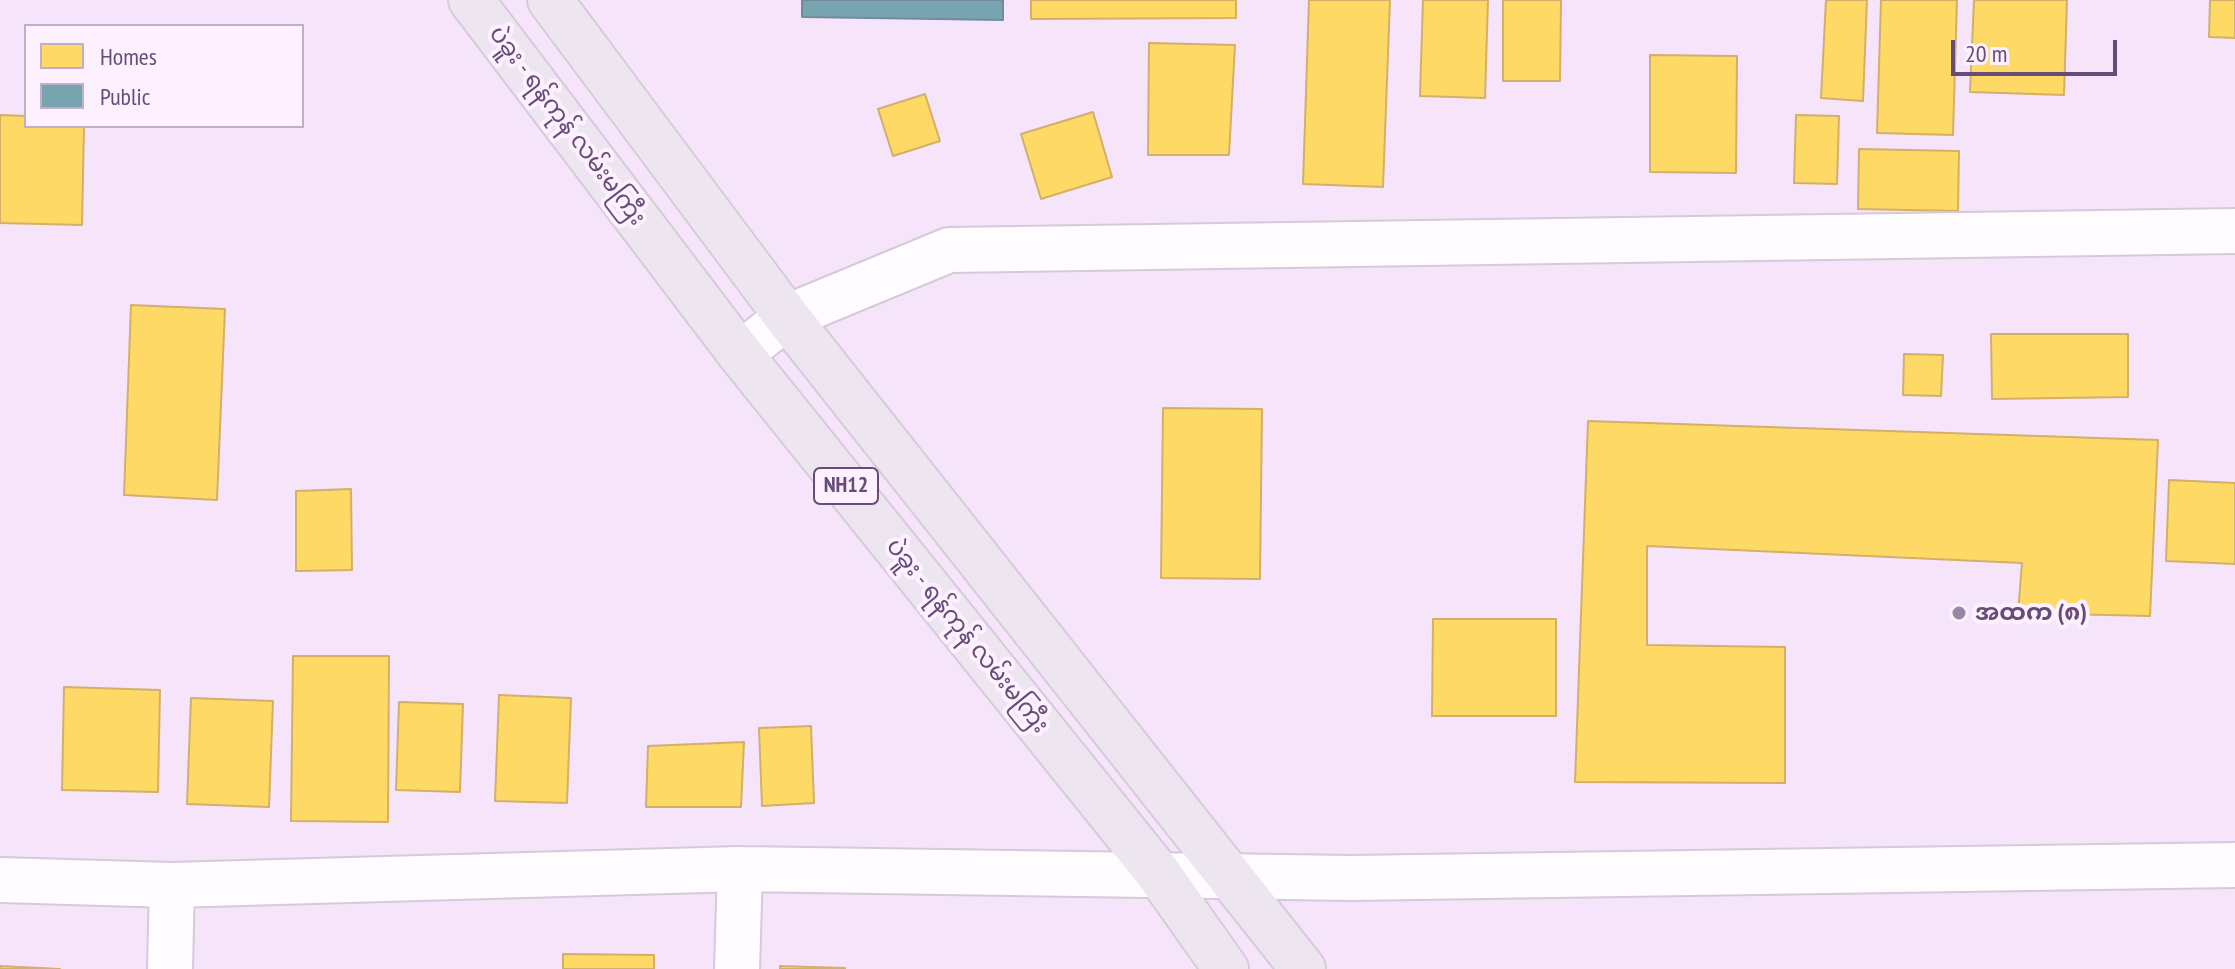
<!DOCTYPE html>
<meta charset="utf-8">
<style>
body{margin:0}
#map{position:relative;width:2235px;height:969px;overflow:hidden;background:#f8eef9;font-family:"PT Sans Narrow",sans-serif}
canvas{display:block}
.legend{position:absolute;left:24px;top:24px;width:280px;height:104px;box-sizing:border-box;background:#fdf0ff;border:2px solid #c1aec9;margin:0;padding:10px 14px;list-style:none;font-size:24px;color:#684c78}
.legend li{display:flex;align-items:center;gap:16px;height:40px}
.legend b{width:40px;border:2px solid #c1aec9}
.scale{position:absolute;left:1951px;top:40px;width:166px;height:36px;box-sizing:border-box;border:4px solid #684c78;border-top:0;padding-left:10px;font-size:24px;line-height:28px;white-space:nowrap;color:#684c78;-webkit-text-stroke:6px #fdf0ff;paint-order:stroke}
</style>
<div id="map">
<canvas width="2235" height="969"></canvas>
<ul class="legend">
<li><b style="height:22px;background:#ffd966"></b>Homes</li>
<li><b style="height:22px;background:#76a5af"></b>Public</li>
</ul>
<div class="scale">20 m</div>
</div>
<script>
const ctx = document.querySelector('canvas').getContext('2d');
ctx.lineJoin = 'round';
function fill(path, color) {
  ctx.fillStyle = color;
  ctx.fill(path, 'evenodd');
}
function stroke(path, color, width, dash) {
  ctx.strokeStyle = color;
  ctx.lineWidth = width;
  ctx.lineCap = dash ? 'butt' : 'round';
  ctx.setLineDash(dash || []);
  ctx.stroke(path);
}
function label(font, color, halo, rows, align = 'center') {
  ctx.font = font + ' "PT Sans Narrow","Noto Sans Myanmar",sans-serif';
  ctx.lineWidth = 8;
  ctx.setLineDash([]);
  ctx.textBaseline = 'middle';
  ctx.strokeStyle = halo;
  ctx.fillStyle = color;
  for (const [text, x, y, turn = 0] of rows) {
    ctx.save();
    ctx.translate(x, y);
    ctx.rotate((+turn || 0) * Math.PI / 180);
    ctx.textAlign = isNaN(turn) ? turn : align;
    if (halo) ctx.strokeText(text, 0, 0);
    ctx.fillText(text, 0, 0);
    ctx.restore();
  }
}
const residential = new Path2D(`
 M0,0h2235v969h-2235zM26,26h276v100h-276z`);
const homes = new Path2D(`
 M1031,0h205v18l-205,1z
 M1309,0h81l-7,187 -80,-3z
 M1423,0h65l-3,98 -65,-2z
 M1503,0h58l-1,81h-57z
 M1826,0h41l-4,101 -42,-3z
 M1881,0h76l-4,135 -76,-2z
 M1974,0h93l-3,95 -94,-3z
 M2210,0h25v38l-26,-1z
 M1149,43l86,2 -6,110h-81z
 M1650,55l87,1 -1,117 -86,-1z
 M925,94l15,47 -47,15 -15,-47z
 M1093,112l19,65 -71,22 -20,-65z
 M0,115l26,1v10h58l-2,99 -82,-2z
 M1796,115l43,1 -2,68 -43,-1z
 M1859,149l100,2 -1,60 -100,-2z
 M131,305l94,4 -8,191 -93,-5z
 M1991,334h137v63l-136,2z
 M1904,354l39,1 -2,41 -38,-1z
 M1163,408l99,1 -2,170 -99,-1z
 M1588,421l570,19 -8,176 -132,-3 4,-50 -375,-17v99l138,2v136l-210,-1z
 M2169,480l66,3v81l-69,-3z
 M351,489l1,81 -56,1v-80z
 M1433,619h123v97h-124z
 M293,656h96l-1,166 -97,-1z
 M64,687l96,3 -2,102 -96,-2z
 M499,695l72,3 -4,105 -72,-2z
 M191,698l82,3 -4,106 -82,-3z
 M399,702l64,2 -3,88 -64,-2z
 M811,726l3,77 -52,3 -3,-78z
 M744,742l-3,65h-95l2,-61z
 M563,954l91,1v14h-91z
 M0,966l60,3h-60z
 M780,966l65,2v1h-65z`);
const public = new Path2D(`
 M802,0h201v20l-201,-3z`);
const street = new Path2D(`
 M740,354l47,-37 162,-67 1286,-19
 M0,880l172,5 568,-16 610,9 885,-13
 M170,969l2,-84
 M737,969l3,-100`);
const highway = new Path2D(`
 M471,0l269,354 418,519 68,96
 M550,0l237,317 516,652`);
const markers = [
 [1959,613,8,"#9a85a5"]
];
const shields = [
 [846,486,64]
];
const shieldNames = [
 ["NH12",846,486]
];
const streetNames = [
 ["ပဲခူး - ရန်ကုန် လမ်းမကြီး",567,126,53],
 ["ပဲခူး - ရန်ကုန် လမ်းမကြီး",967,636,51]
];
const poiNames = [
 ["အထက (၈)",1975,613]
];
fill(residential, '#f6e5fa');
fill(homes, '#ffd966');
stroke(homes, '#d2af6b', 2);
fill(public, '#76a5af');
stroke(public, '#728a9e', 2);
stroke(street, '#d5cad8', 48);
stroke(highway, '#d6cbda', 48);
stroke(street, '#fefcfe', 44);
stroke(highway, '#ede6f1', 44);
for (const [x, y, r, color] of markers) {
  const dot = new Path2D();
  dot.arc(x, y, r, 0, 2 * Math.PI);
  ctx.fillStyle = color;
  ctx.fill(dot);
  stroke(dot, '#fdf0ff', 3);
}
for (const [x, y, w] of shields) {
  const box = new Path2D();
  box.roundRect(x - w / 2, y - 18, w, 36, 6);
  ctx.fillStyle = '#fdf0ff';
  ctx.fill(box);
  stroke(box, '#684c78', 2);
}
label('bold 22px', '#684c78', null, shieldNames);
label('24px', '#684c78', '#fdf0ff', streetNames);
label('bold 24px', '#684c78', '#fdf0ff', poiNames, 'left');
</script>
